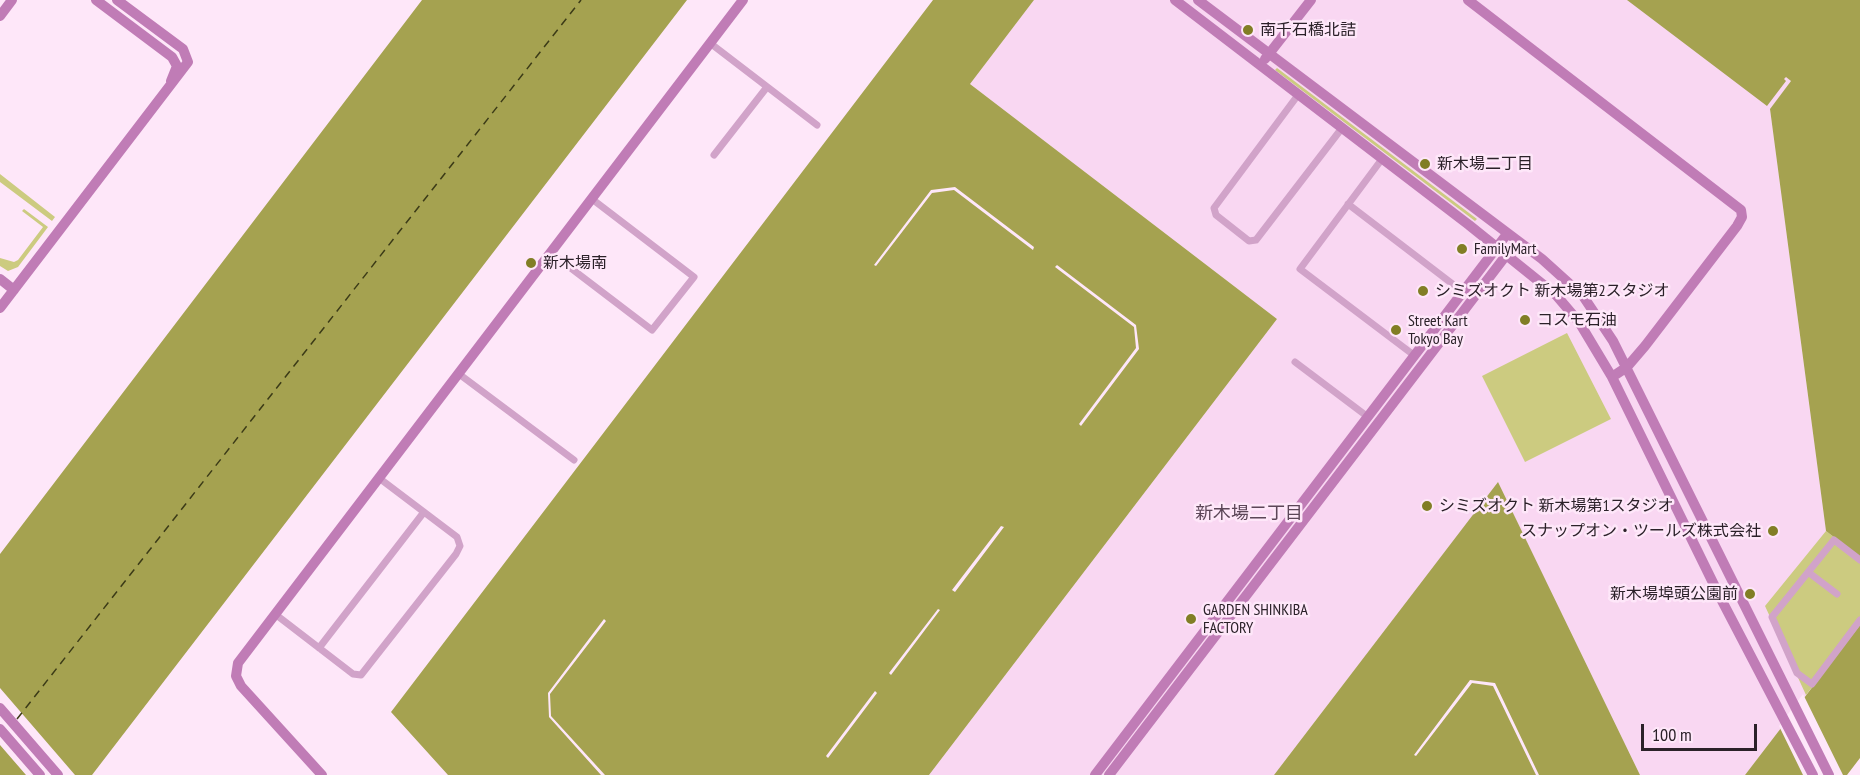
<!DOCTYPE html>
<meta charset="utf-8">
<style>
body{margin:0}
#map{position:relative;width:1860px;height:775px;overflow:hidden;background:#fee7f9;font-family:"PT Sans Narrow",sans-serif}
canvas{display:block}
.scale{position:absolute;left:1641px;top:724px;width:116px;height:27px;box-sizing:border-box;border:3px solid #2b2129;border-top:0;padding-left:8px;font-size:18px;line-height:21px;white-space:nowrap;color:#2b2129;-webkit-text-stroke:4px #fee7f9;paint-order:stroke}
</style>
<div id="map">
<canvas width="1860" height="775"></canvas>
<div class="scale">100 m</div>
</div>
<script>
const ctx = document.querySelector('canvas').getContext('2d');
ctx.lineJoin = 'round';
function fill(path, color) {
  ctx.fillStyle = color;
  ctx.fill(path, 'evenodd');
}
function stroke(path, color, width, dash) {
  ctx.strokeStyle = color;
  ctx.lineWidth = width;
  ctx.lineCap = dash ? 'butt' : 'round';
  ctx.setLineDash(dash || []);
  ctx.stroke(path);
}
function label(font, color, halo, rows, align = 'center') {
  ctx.font = font + ' "PT Sans Narrow","Noto Sans JP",sans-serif';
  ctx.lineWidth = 5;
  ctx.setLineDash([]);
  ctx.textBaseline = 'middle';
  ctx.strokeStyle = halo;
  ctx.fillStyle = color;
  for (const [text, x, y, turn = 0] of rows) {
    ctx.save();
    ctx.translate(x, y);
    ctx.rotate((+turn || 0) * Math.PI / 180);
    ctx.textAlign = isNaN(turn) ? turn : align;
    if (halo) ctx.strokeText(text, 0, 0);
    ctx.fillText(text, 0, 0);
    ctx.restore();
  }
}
const built = new Path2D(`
 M1034,0h594l158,81 -3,-2 3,-3 5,5 -21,28 56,422 34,26v68l-115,150h-105l-142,-292 -224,292h-345l348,-456 -307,-235z`);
const green = new Path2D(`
 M1277,68l200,151 -2,2 -200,-151z
 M0,174l55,43 -3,4 -52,-39z
 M24,209l24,18 -30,40 -10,4 -8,-5v-8l14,4 4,-2 25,-33 -21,-16z
 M1567,333l44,86 -86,43 -43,-86z
 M1826,531l34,26v68l-54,70 -41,-89z`);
const water = new Path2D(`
 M422,0h265l-595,775h-92v-221z
 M933,0h101l-64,84 307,235 -348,456h-481l-57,-63z
 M1627,0h233v557l-34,-26 -56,-422 21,-28 -5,-4 -2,2 2,2 -19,25z
 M1498,482l142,293h-366z
 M1860,625v133l-13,17h-102z`);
const pier = new Path2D(`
 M955,187l79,60 -1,3 -79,-60 -22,3 -56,73 -2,-1 57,-75z
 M1057,265l79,60 3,24 -58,77 -2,-2 57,-76 -2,-21 -79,-60z
 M1001,526l3,1 -49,65 -3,-2z
 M938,609l2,1 -49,65 -2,-2z
 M604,619l2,2 -56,73 1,22 54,59h-4l-52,-58 -1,-24z
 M1470,680l25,3 44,92h-3l-43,-89 -21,-3 -56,73 -2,-1z
 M0,688l75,87h-49l-26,-30z
 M875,691l2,2 -49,65 -2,-2z
 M1803,694l40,81h-40l-24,-49z`);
const ferry = new Path2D(`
 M17,719l564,-719`);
const street = new Path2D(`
 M710,43l107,82
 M1298,95l-84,113 2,7 33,26 7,-1 86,-112
 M714,155l53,-68
 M1382,159l-82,110 115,87
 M1348,204l115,88
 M551,253l101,77 42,-53 -102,-78
 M1295,362l73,55
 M459,374l115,86
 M1860,560l-26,-20 -62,77 25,56 15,11 48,-64
 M1808,572l29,22
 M275,614l78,60 8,1 95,-121 4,-8 -3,-9 -78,-59
 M319,648l105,-136`);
const secondary = new Path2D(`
 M96,0l76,57 5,9 -6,15
 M1175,0l294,225 87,70 23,27 33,55 108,220 93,178
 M1198,0l344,259 41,37 30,45 216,434
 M1468,0l273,210 1,7 -5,9 -92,120 -18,21 -15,10
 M0,16l12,-16
 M1265,59l46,-59
 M0,279l14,11
 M0,308l188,-246 -5,-13 -66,-49
 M0,708l58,67
 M0,729l40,46
 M322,775l-81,-89 -5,-10 2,-13 505,-663
 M1095,775l412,-541
 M1109,775l408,-534`);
const markers = [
 [1248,30,6,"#817e25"],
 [1425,164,6,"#817e25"],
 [1462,249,6,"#817e25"],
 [531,263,6,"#817e25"],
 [1423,291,6,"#817e25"],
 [1525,320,6,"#817e25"],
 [1396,330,6,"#817e25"],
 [1427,506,6,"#817e25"],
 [1773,531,6,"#817e25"],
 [1750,594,6,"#817e25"],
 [1191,619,6,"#817e25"]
];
const poiNames = [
 ["南千石橋北詰",1260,30],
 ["新木場二丁目",1437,164],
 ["FamilyMart",1474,249],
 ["新木場南",543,263],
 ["シミズオクト 新木場第2スタジオ",1435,291],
 ["コスモ石油",1537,320],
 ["Street Kart",1408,321],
 ["Tokyo Bay",1408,339],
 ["シミズオクト 新木場第1スタジオ",1439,506],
 ["スナップオン・ツールズ株式会社",1761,531,"right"],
 ["新木場埠頭公園前",1738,594,"right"],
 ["GARDEN SHINKIBA",1203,610],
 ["FACTORY",1203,628]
];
const neighbourhoodNames = [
 ["新木場二丁目",1249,514]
];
fill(built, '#f9d7f2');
fill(green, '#cccb80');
fill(water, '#a5a250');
fill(pier, '#fee7f9');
stroke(ferry, '#3c3b17', 1.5, [8, 6]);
stroke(street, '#d1a3c9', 7);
stroke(secondary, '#c07cb6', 10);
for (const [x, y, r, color] of markers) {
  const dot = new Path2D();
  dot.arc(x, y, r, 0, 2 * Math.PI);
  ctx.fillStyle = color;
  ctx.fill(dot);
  stroke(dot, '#fee7f9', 2);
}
label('16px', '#2b2129', '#fee7f9', poiNames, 'left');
label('18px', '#5c4658', '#fee7f9', neighbourhoodNames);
</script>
